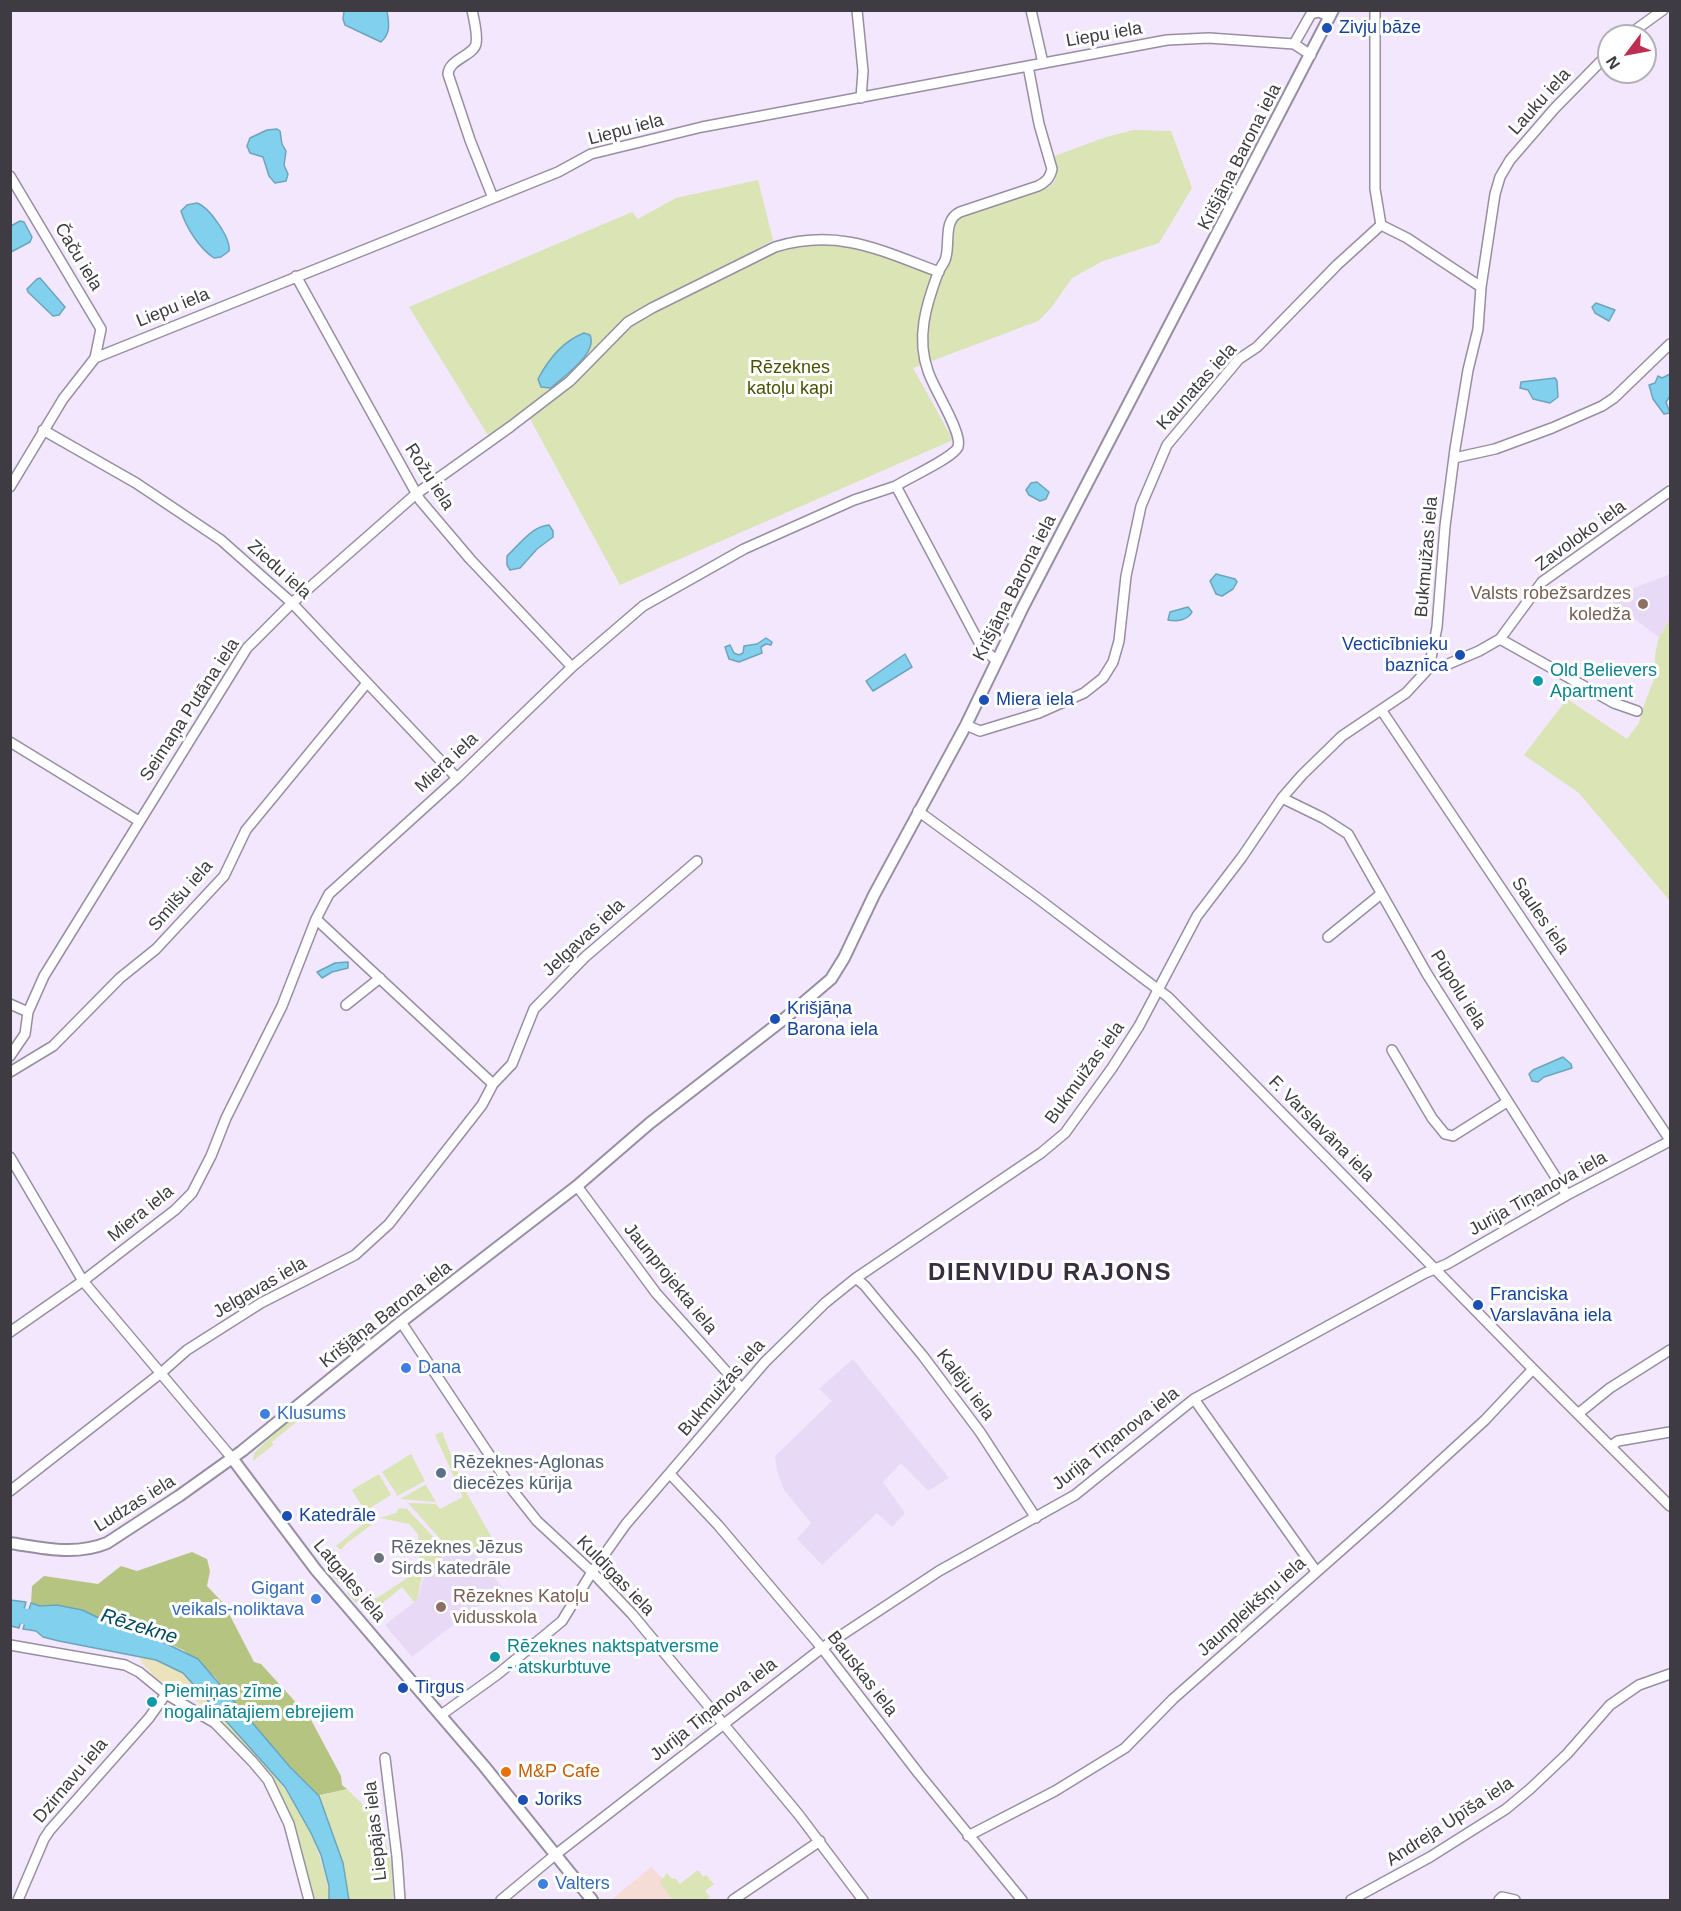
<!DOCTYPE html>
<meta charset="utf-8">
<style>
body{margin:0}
#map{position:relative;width:1681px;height:1911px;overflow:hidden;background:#f2e7fd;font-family:Arial,sans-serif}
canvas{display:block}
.frame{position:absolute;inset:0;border:12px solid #3f3b43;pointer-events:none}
.north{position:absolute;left:1597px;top:24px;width:60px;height:60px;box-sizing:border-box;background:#fff;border:2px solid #b2b1b4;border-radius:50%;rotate:238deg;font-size:16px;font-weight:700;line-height:24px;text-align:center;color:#3f3b43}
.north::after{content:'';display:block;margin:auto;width:21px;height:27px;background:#bf2e51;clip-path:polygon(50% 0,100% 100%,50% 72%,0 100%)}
</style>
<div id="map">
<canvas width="1681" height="1911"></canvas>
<div class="frame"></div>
<div class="north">N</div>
</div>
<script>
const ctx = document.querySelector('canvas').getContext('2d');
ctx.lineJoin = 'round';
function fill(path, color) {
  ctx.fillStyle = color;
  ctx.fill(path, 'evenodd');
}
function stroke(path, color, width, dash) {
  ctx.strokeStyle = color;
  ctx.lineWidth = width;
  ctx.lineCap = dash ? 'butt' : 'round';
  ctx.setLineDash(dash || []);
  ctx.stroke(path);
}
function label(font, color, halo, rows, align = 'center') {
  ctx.font = font + ' Arial,sans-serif';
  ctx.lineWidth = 6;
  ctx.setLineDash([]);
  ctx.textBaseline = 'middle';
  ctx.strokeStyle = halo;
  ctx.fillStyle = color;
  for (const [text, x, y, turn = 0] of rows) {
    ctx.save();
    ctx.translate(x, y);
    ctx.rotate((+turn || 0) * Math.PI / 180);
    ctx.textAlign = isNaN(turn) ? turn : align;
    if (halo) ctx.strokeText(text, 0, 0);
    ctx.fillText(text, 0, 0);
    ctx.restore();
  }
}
const commercial = new Path2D(`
 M651,1867l34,33h-74z`);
const built = new Path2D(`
 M1670,574v44l-11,19 -42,-31 -4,-4 1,-6z
 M853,1359l96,119 -21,13 -27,-28 -18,19 22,31 -13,14 -15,-14 -55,52 -25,-26 14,-16 -27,-33 -7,-19 -2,-15 57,-55 -13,-12z
 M464,1548l11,6 27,33 -90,70 -27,-32 32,-25 9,-29 27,-22z`);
const green = new Path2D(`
 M1134,130l37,1 21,57 -33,55 -56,18 -31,17 -21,30 -13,13 -125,47 40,72 -333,145 -91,-168 85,-80 35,-21 69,-36 70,-33 43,-4 26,1 66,24 23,-1 10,-48 63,-24 30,-8 5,-5 2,-6 -4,-19 54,-20z
 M758,180l15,60 -54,31 -97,50 -59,59 -74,57 -80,-130 223,-95 6,7 38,-21z
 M1670,618v283l-91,-108 -55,-38 43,-56 60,40 12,-16 3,-13 13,-33v-22l4,-18z
 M296,1413l4,6 -28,23 1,3 -20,16 1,-8z
 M442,1432l23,58 28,50 -18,14 -11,-6 -13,3 -43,-48 28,1 4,5 23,-12 -28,-62z
 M411,1454l14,27 -28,15 -1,-2 4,-7 -4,6 -14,-21z
 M379,1474l12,21 -26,16 -13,-21z
 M426,1485l10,17 -36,-3 25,-14z
 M399,1508l8,1 32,34c13,19 -10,19 -16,32 -3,7 -4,17 -6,25l-3,2 -12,-15 -29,24 -18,-9 -8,-9 5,-3 13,10 12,-2 32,-21 5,-5 5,-14 -1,-24 -9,-10 -29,-6 16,-5z
 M378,1517v3l-31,23 -6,7 -5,-4 33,-27z
 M333,1549c5,7 2,11 3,18 2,6 6,6 6,13l-3,3 -8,-9 -5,-19z
 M214,1706c42,48 92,95 108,159 4,12 7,22 7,35h-16c-10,-36 -17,-75 -35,-108l-58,-70 -13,-9z
 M347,1789l33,32 12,45 1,34h-44l-6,-37 -24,-67z
 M698,1870l5,7 3,-2 8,9 -9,7 5,6 -4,3h-33l-13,-18 7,-9 5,6 3,-1 5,6z`);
const forest = new Path2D(`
 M192,1552l15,7 3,12 -3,15 17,18 30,58 7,2 49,54 31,58 1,9 5,4 -31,7 -87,-99 -14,-20 -32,-27 -35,-15 -17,-2 -49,-23 -25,-5 -17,1 -9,-3 1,-17 12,-10 54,8 23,-18 16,5z`);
const sand = new Path2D(`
 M142,1657l14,3 27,13 29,32 -5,5 -13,-11 -37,-20 -16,-17 -1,-3z`);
const water = new Path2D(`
 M344,11h43c2,12 4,22 -6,31l-36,-17 -2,-6z
 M277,129l3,2 2,13 4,7 -2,14 4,9 -2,7 -11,2 -6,-7 -6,-19 -13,-4 -3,-7 3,-8 17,-8z
 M197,203c12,4 34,35 32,48l-8,6 -7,1c-15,-10 -28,-31 -33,-47l6,-6z
 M20,221l4,1 8,15 -2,5 -19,10v-26z
 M40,278l25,29 -6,8 -6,1 -25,-24 -1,-3 10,-10z
 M1596,303l19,7 -6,11 -14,-8 -3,-6z
 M584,333l6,2c8,18 -26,41 -39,53l-10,-1 -3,-8c10,-19 25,-38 46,-46z
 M1670,374v22l-4,6 4,11 -6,1 -11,-15 -4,-14 6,-2 3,-7 4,2z
 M1555,378l2,3 1,16 -8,6 -17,-4 -5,-9 -8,-2 1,-6z
 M1037,482l12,10 -3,7 -6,2 -11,-6 -3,-5 5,-7z
 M549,525l4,6v6l-16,12 -17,19 -10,2 -3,-5v-9c12,-11 25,-30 42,-31z
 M1216,574l19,5 2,3 -4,7 -11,7 -6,-2 -6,-13z
 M1188,607l4,5c-4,8 -15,10 -24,8l2,-8z
 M766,638l6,4 -1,3 -5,-1 -5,3 1,6 -23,9 -10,-3 -4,-12 5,-2 4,8 5,2 4,-2 1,-7 13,-2z
 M905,654l7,13 -39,24 -7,-10z
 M348,962v6l-16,4 -10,6 -5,-6 18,-9z
 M1563,1057l8,7 1,4 -28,9 -6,5 -6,-1 -3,-7 4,-4z
 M10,1600l16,2 -7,26 -8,-2z
 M31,1603l9,3 17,-1 25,5 49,23 17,2 50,24 92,108 29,29 24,67 6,37h-20v-14l-8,-31 -10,-22 -26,-46 -102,-114 -27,-13 -97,-19 -16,-4 -7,-6 -13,-2z`);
const river = new Path2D(`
 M10,1613l38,9`);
const minor = new Path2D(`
 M472,10c2,10 6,24 4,34 -3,12 -27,15 -28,30l22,66 23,58
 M857,10l6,61 -2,27
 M1031,10l12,53
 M1627,36l36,-26
 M1294,44l17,-30 8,-2 11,5
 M10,176l91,153 -6,29
 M1381,225l26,13 74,49
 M296,276l124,224 50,59 102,108
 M43,430l93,53 85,57 71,63 165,175
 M1454,458l41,-9 57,-21 50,-22 12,-8 56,-54
 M896,486c12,-8 57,-28 62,-39 5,-14 -25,-59 -30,-76 -12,-33 -2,-66 10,-98 2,-6 7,-10 8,-16 4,-15 -3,-37 14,-45l78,-26c8,-4 12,-8 14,-17l-13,-45 -11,-58
 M10,487l53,-88 32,-41 463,-186 33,-18 111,-27 465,-87 42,-2 85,6 17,11
 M1500,639l114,64 23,8
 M1429,668l17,-3 33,-14 21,-12 42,-57 128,-91
 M1382,711l288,429
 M966,725l14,6 59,-18 45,-20 19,-15 10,-16 6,-21 7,-65 15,-70 26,-61 72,-86 18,-12 80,-82 44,-40 -6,-36v-179
 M10,742l129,79
 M1282,798l41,20 25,16 79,140 140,221
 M918,811l118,86 132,100 365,372 137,137
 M1328,937l53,-43
 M10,1004l18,8
 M346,1005l34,-27
 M1392,1050l40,68 13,16 8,2 54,-34
 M10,1056l15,-22 3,-22 16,-36 203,-328 45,-45 124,-109 94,-67 60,-46 58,-59 24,-14 123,-61c63,-19 105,3 164,25
 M10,1072l43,-26 67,-68 36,-29 68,-73 22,-46 121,-147
 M493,1084l19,-20 22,-55 51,-52 112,-96
 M10,1157l73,124 149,177
 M577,1186l79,107 86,96
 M856,1278l9,8 58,70 57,76 56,86
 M401,1322l113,170 23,29 55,51 40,42 167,201 64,85
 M10,1332l73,-51 92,-71 17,-17 19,-37 15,-38 56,-112 34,-87 13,-25 128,-116 115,-111 71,-61 101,-57 110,-49 42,-14 86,162 14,12
 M1194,1399l122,172
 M1579,1413l31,-25 60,-38
 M1611,1446l7,-5 52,-9
 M670,1474l48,51 104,123 97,126 103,126
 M10,1491l151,-118 26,-23 74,-47 94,-48 34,-31 93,-119 11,-21 -177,-165
 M10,1645l115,20 14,7 27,22 49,29 37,38 16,19 21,44 20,76
 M441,1715l57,-41 64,-53 30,-49 34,-48 139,-162 60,-59 31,-25 185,-125 24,-20 47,-65 27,-42 58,-110 45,-59 40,-59 20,-23 40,-39 64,-43 23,-25 8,-41 8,-101 10,-77 13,-79 10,-41 3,-42 14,-93 5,-17 10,-17 45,-52 54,-55
 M385,1758l12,99 3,43
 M968,1836l87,-45 70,-43 48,-49 216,-191 96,-88 48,-51
 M18,1900l26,-61 6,-9 99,-112 17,-24
 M501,1900l54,-45 267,-207 117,-77 136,-76 119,-96 231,-126 22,-9 120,-69 103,-54
 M733,1900l87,-59
 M1351,1900l79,-43 76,-48 24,-20 37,-35 43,-49 29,-20 31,-11
 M1499,1900l3,-3 13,3`);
const major = new Path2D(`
 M232,1458l84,112 168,196 108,134
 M10,1543c33,5 65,13 97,0l72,-47 63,-45 159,-129 176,-136 73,-63 134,-104 47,-40 13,-21 30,-63 92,-170 57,-118 310,-597`);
const markers = [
 [1327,28,6,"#1a4fb4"],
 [1643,604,6,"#8d6e63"],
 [1460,655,6,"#1a4fb4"],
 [1538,681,6,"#0f9aa8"],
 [984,700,6,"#1a4fb4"],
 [775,1019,6,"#1a4fb4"],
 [1478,1305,6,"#1a4fb4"],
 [406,1368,6,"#3f7fe0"],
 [265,1414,6,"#3f7fe0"],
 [441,1473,6,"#5c6f8a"],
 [287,1516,6,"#1a4fb4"],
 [379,1558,6,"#6b7280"],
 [316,1599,6,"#3f7fe0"],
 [441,1607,6,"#8d6e63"],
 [495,1657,6,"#0f9aa8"],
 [403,1688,6,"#1a4fb4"],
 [152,1702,6,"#0f9aa8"],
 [506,1772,6,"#e8710a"],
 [523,1800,6,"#1a4fb4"],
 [543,1884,6,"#3f7fe0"]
];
const transitNames = [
 ["Zivju bāze",1339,28],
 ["Vecticībnieku",1448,645,"right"],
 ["baznīca",1448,666,"right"],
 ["Miera iela",996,700],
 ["Krišjāņa",787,1009],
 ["Barona iela",787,1030],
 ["Franciska",1490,1295],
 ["Varslavāna iela",1490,1316],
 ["Katedrāle",299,1516],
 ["Tirgus",415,1688],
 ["Joriks",535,1800]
];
const streetNames = [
 ["Liepu iela",1104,35,-10],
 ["Lauku iela",1540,102,-48],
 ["Liepu iela",626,130,-15],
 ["Krišjāņa Barona iela",1240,157,-63],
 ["Čaču iela",78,257,59],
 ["Liepu iela",173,308,-22],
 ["Kaunatas iela",1197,387,-48],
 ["Rožu iela",429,477,57],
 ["Zavoloko iela",1581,536,-36],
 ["Bukmuižas iela",1427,557,-85],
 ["Ziedu iela",279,570,42],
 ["Krišjāņa Barona iela",1015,588,-63],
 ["Seimaņa Putāna iela",190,710,-57],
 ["Miera iela",447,763,-43],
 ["Smilšu iela",181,896,-49],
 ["Saules iela",1540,916,56],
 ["Jelgavas iela",584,938,-43],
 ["Pūpolu iela",1458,990,58],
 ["Bukmuižas iela",1085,1073,-54],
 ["F. Varslavāna iela",1321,1129,45],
 ["Jurija Tiņanova iela",1538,1194,-29],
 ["Miera iela",141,1214,-39],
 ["Jaunprojekta iela",670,1279,51],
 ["Jelgavas iela",260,1288,-30],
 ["Krišjāņa Barona iela",386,1315,-38],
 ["Kalēju iela",965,1385,53],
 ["Bukmuižas iela",722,1388,-49],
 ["Jurija Tiņanova iela",1116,1439,-38],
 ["Ludzas iela",135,1504,-32],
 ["Kuldīgas iela",615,1576,46],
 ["Latgales iela",349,1581,50],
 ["Jaunpleikšņu iela",1252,1607,-42],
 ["Bauskas iela",862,1674,52],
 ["Jurija Tiņanova iela",714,1710,-38],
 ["Dzirnavu iela",71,1781,-50],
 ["Andreja Upīša iela",1450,1822,-33],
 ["Liepājas iela",376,1831,-96]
];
const parkNames = [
 ["Rēzeknes",790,368],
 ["katoļu kapi",790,389]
];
const educationNames = [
 ["Valsts robežsardzes",1631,594],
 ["koledža",1631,615],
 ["Rēzeknes Katoļu",453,1597,"left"],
 ["vidusskola",453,1618,"left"]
];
const cultureNames = [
 ["Old Believers",1550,671],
 ["Apartment",1550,692],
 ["Rēzeknes naktspatversme",507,1647],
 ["- atskurbtuve",507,1668],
 ["Piemiņas zīme",164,1692],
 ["nogalinātajiem ebrejiem",164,1713]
];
const shopNames = [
 ["Dana",418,1368],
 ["Klusums",277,1414],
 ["Gigant",304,1589,"right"],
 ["veikals-noliktava",304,1610,"right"],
 ["Valters",555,1884]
];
const serviceNames = [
 ["Rēzeknes-Aglonas",453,1463],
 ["diecēzes kūrija",453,1484]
];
const worshipNames = [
 ["Rēzeknes Jēzus",391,1548],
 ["Sirds katedrāle",391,1569]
];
const foodNames = [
 ["M&P Cafe",518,1772]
];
const waterNames = [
 ["Rēzekne",139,1627,17]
];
const districtNames = [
 ["DIENVIDU RAJONS",1050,1273]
];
fill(commercial, '#f5dcd4');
fill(built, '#e8daf6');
fill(green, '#dae4b4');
fill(forest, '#b6c482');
fill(sand, '#ece3bd');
fill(water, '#81d1ee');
stroke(water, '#6da4bb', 1.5);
stroke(river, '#81d1ee', 16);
stroke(minor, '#988ea2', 12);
stroke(major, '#988ea2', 14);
stroke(minor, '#fff', 9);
stroke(major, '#fff', 10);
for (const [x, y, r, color] of markers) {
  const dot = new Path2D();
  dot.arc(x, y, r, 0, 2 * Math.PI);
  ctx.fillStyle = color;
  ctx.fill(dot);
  stroke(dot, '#fff', 2);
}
label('18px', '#164399', '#fff', transitNames, 'left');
label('18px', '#3f3b43', '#fff', streetNames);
label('18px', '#485203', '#fff', parkNames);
label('18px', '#785e54', '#fff', educationNames, 'right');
label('18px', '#0d838f', '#fff', cultureNames, 'left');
label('18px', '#366cbe', '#fff', shopNames, 'left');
label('18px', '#4e5e75', '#fff', serviceNames, 'left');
label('18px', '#5b616d', '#fff', worshipNames, 'left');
label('18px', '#c56008', '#fff', foodNames, 'left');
label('italic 20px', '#004a5e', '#fff', waterNames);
ctx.letterSpacing = '1.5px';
label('bold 24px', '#372e3f', '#fff', districtNames);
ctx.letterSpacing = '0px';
</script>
